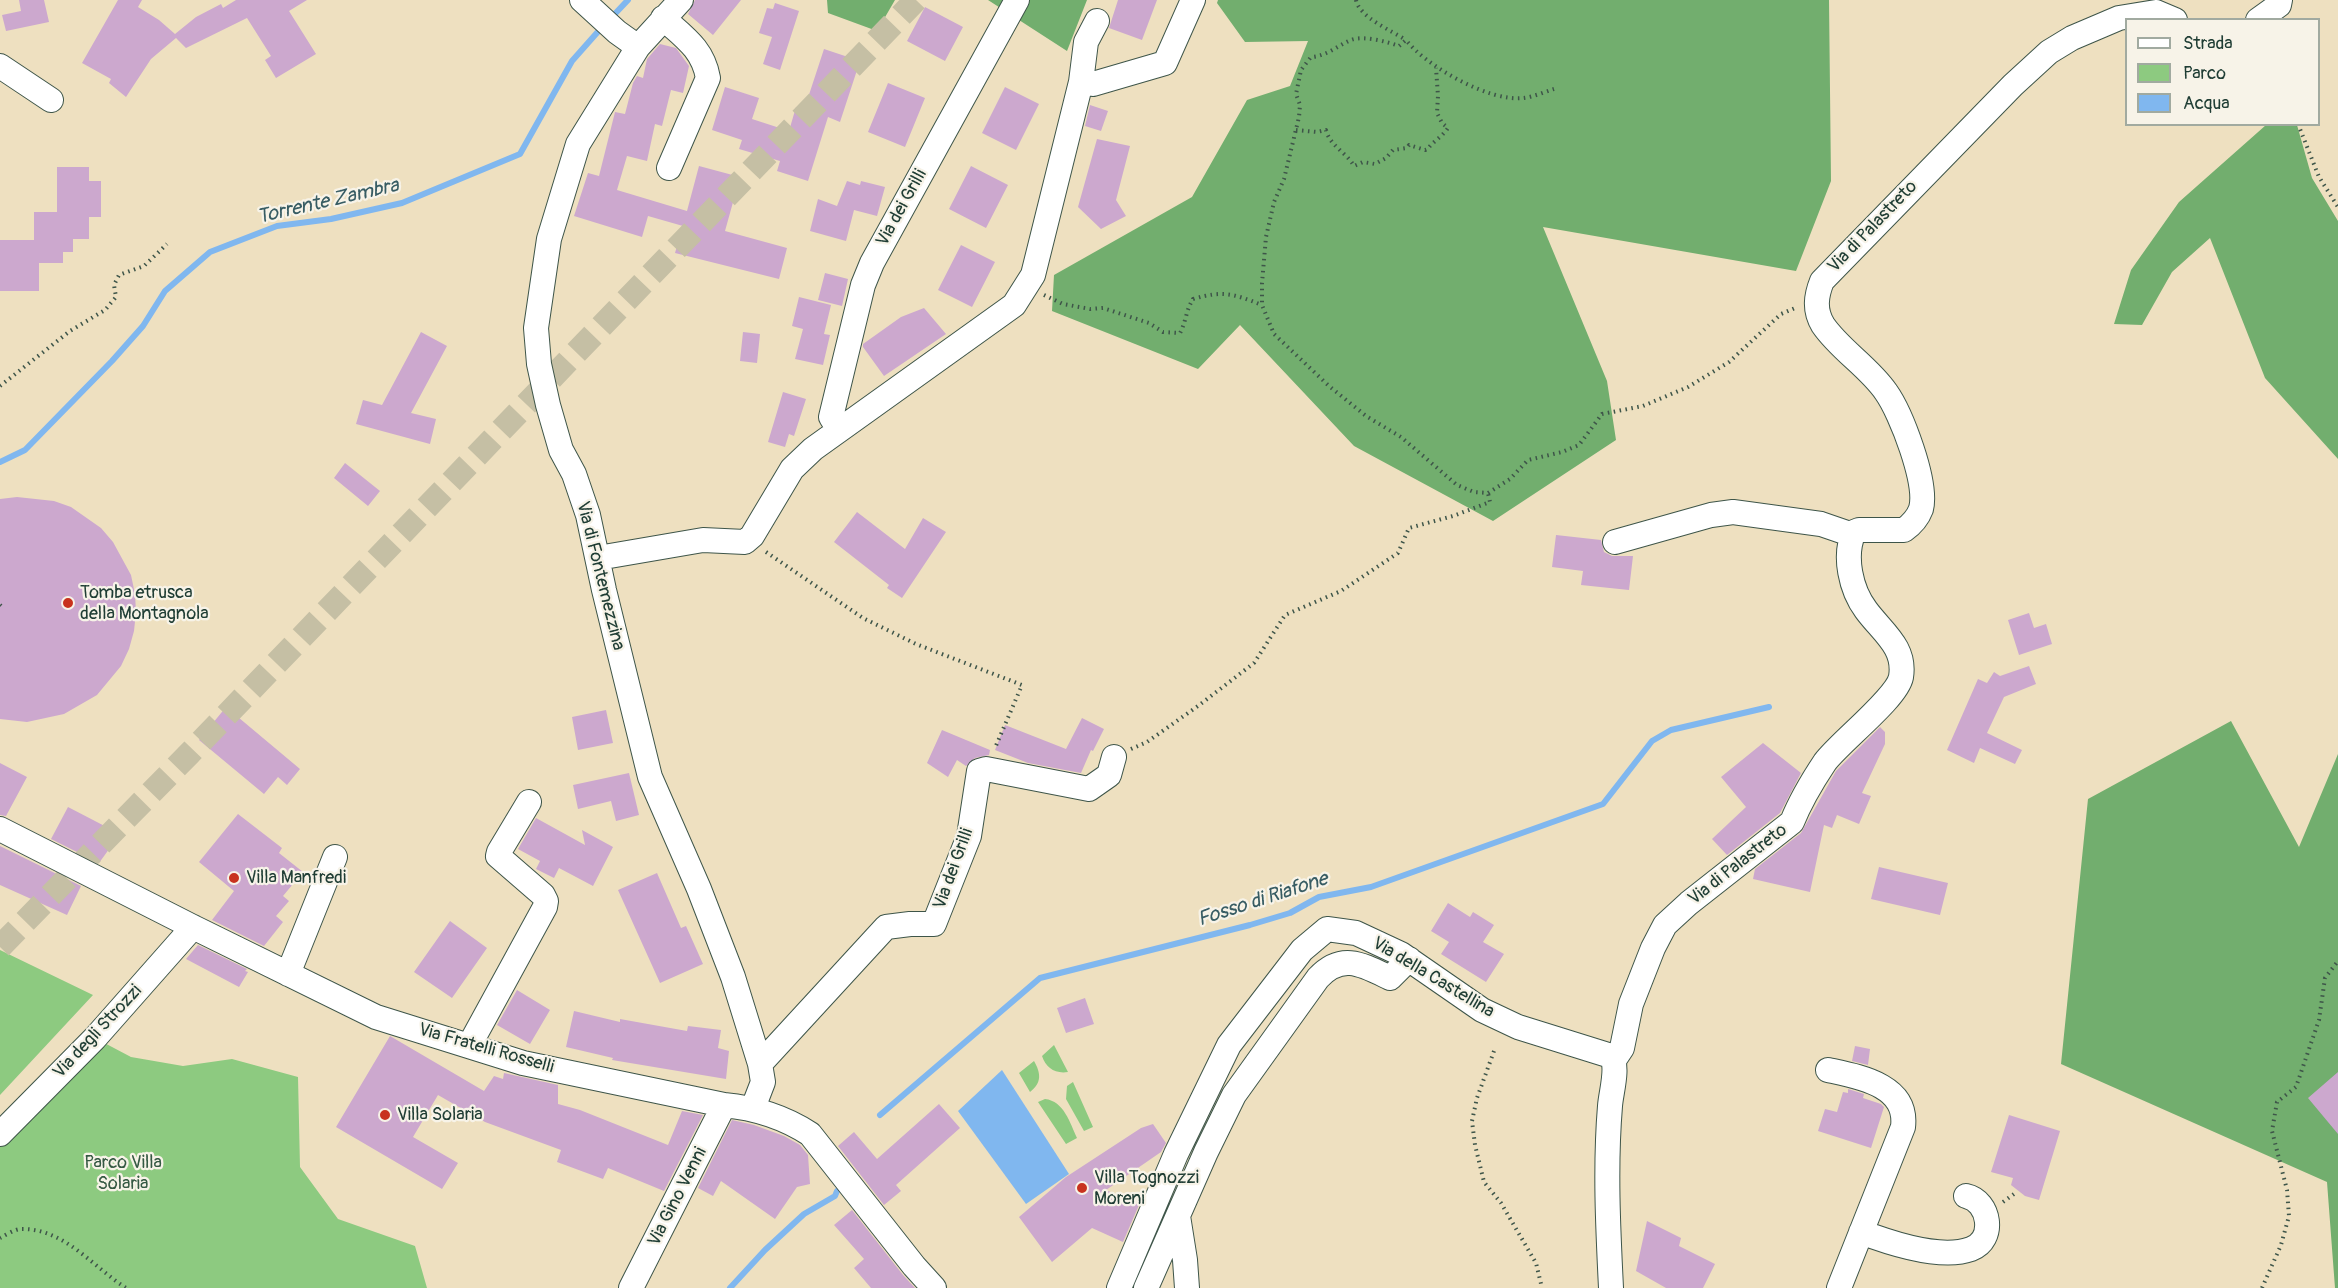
<!DOCTYPE html>
<style>
body{margin:0}
#map{position:relative;width:2338px;height:1288px;overflow:hidden;background:#eee0c0;font-family:Pangolin,sans-serif}
canvas{display:block}
.legend{position:absolute;left:2125px;top:18px;width:195px;height:108px;box-sizing:border-box;background:#f7f3e8;border:2px solid #a1aaa0;margin:0;padding:8px 10px;list-style:none;font-size:18px;color:#1f3d34}
.legend li{display:flex;align-items:center;gap:12px;height:30px}
.legend b{width:30px;border:2px solid #a1aaa0}
</style>
<div id="map">
<canvas width="2338" height="1288"></canvas>
<ul class="legend">
<li><b style="height:8px;background:#fff"></b>Strada</li>
<li><b style="height:16px;background:#8dca80"></b>Parco</li>
<li><b style="height:16px;background:#80b7ef"></b>Acqua</li>
</ul>
</div>
<script>
const ctx = document.querySelector('canvas').getContext('2d');
ctx.lineJoin = 'round';
function fill(path, color) {
  ctx.fillStyle = color;
  ctx.fill(path, 'evenodd');
}
function stroke(path, color, width, dash) {
  ctx.strokeStyle = color;
  ctx.lineWidth = width;
  ctx.lineCap = dash ? 'butt' : 'round';
  ctx.setLineDash(dash || []);
  ctx.stroke(path);
}
function label(font, color, halo, rows, align = 'center') {
  ctx.font = font + ' Pangolin,sans-serif';
  ctx.lineWidth = 4.5;
  ctx.setLineDash([]);
  ctx.textBaseline = 'middle';
  ctx.strokeStyle = halo;
  ctx.fillStyle = color;
  for (const [text, x, y, turn = 0] of rows) {
    ctx.save();
    ctx.translate(x, y);
    ctx.rotate((+turn || 0) * Math.PI / 180);
    ctx.textAlign = isNaN(turn) ? turn : align;
    if (halo) ctx.strokeText(text, 0, 0);
    ctx.fillText(text, 0, 0);
    ctx.restore();
  }
}
const green = new Path2D(`
 M0,950l93,45 -93,100z
 M95,1038l36,19 52,9 49,-7 66,18 2,90 38,52 77,27 12,42h-427v-154z
 M1054,1045l14,27c-13,2 -22,-4 -26,-16z
 M1034,1061c7,12 8,22 -4,31l-11,-19z
 M1073,1082l20,45 -9,4 -18,-32 1,-13z
 M1045,1099c19,2 25,24 32,39l-11,6 -28,-42z`);
const forest = new Path2D(`
 M827,0h68l-18,31 -49,-18z
 M988,0h99l-20,51z
 M1218,0h611l2,181 -35,90 -253,-44 64,154 9,59 -123,81 -139,-75 -114,-121 -42,44 -146,-58 2,-36 138,-78 55,-97 43,-14 18,-45 -63,1 -28,-39z
 M2266,125h31l15,53 26,43v238l-73,-81 -55,-140 -38,34 -30,53 -28,-1 17,-54 48,-68z
 M2231,721l68,126 39,-93v534h-3l-8,-106 -266,-118 27,-265z`);
const water = new Path2D(`
 M1002,1070l67,104 -43,30 -68,-93z`);
const stream = new Path2D(`
 M610,19l18,-19
 M0,462l25,-12 87,-89 31,-35 22,-35 45,-39 67,-26 54,-7 71,-16 118,-49 52,-93 31,-35
 M880,1115l160,-137 210,-53 40,-12 29,-16 52,-10 232,-83 49,-63 19,-11 98,-23
 M730,1288l35,-38 39,-36 31,-18 2,-5`);
const building = new Path2D(`
 M19,0h25l5,22 -43,9 -4,-16 19,-4z
 M118,0h24l-4,7 21,13 16,14 21,-17 25,-13 2,4 13,-8h71l-18,11 27,43 -40,24 -11,-18 6,-4 -24,-38 -61,30 -10,-10 -25,21 -25,38 -17,-14 2,-4 -29,-16z
 M695,0h46l-28,35 -25,-21z
 M1118,0h39l-15,40 -33,-12z
 M775,3l24,8 -19,59 -17,-6 9,-27 -13,-4 8,-25 6,1z
 M925,7l38,20 -18,34 -38,-20z
 M660,44l16,4 13,18 -6,27 -12,-3 -9,36 -7,-2 -8,37 -20,-5 -10,34 70,21 12,-45 41,11 -15,54 62,17 -8,31 -104,-26 8,-27 -35,-10 -6,21 -68,-21 14,-43 11,3 16,-64 10,2 8,-31 4,-7 6,2 4,-19z
 M824,49l36,12 -20,61 -12,-5 -20,64 -31,-10 3,-10 -41,-12 3,-9 -30,-10 13,-43 34,11 -7,21 37,12 7,-24 8,3z
 M888,83l37,15 -20,49 -37,-15z
 M1005,87l34,17 -23,46 -34,-17z
 M1090,105l18,6 -7,20 -16,-5z
 M1097,139l33,7 -14,54 10,16 -25,13 -23,-22z
 M971,166l37,19 -22,43 -37,-19z
 M57,167h32v14h12v36h-12v22h-16v13h-10v11h-24v28h-39v-51h34v-28h23z
 M847,181l13,4 1,-4 24,6 -8,29 -23,-6 -8,31 -36,-10 8,-32 19,7z
 M961,245l34,17 -23,45 -34,-17z
 M825,273l23,6 -6,27 -24,-6z
 M799,297l32,8 -7,29 6,1 -7,30 -28,-6 8,-30 -11,-3z
 M924,308l22,26 -62,42 -21,-29v-3l38,-27z
 M421,332l26,14 -36,67 25,6 -6,25 -74,-20 7,-24 19,5z
 M743,332l17,2 -3,29 -17,-2z
 M783,392l23,7 -12,37 -5,-2 -4,13 -17,-5z
 M345,463l35,28 -12,15 -34,-28z
 M17,497l37,4 17,6 30,21 12,14 18,33 4,19 1,18 -2,19 -5,18 -8,17 -24,29 -33,19 -37,8 -27,-3v-220z
 M857,512l48,37 18,-31 23,14 -44,66 -15,-10 2,-3 -55,-43z
 M1556,535l45,5 3,12 8,4h21l-4,34 -48,-5 2,-14 -31,-4z
 M2029,613l5,15 12,-4 6,20 -33,11 -11,-35z
 M2029,666l7,18 -32,13 -17,36 35,17 -7,14 -35,-16 -6,15 -27,-13 31,-71 9,4 7,-11 6,4z
 M226,707l74,62 -13,16 -9,-8 -14,17 -65,-54z
 M606,710l7,33 -35,7 -6,-33z
 M1082,718l22,11 -11,22 -2,-1 -10,23 -53,-10 -33,-13 10,-25 61,24z
 M1880,727l5,5v12l-23,49 9,3 -12,28 -22,-9 -5,13 -8,-3 -14,67 -57,-13 2,-10 46,-36 35,-62z
 M942,730l48,20 -1,5 -14,3 -9,8 -9,-6 -9,17 -21,-14z
 M1763,743l38,30 -21,40 -53,42 -15,-16 34,-32 -25,-30z
 M0,763l27,14 -21,39 -6,-1z
 M629,773l10,42 -23,6 -5,-20 -33,8 -5,-24z
 M68,807l52,27 -21,29 -48,-24z
 M238,814l44,34 -3,5 24,19 -20,24 6,5 -13,15 7,6 -19,24 -52,-26 22,-29 -35,-29z
 M536,818l49,27 -3,-15 31,17 -20,39 -34,-18 -5,10 -18,-9 4,-8 -22,-12z
 M0,846l81,40 -14,29 -67,-30z
 M1879,867l69,16 -8,32 -69,-16z
 M657,873l24,55 5,-2 17,38 -43,19 -42,-93z
 M1448,903l22,14 3,-5 21,13 -11,17 21,12 -18,28 -45,-28 8,-12 -18,-11z
 M450,921l37,27 -35,50 -38,-26z
 M198,945l49,24 -2,2 3,1 -9,15 -53,-28z
 M517,990l33,20 -20,34 -33,-19z
 M1085,998l9,26 -28,9 -9,-25z
 M574,1011l46,11v-3l67,12 1,-5 33,4 -3,18 11,3 -3,28 -114,-19 1,-2 -47,-11z
 M390,1036l94,55 10,-15 9,3 1,-6 54,12v19l22,6 88,35 14,-34 21,4 -39,76 -56,-23 -5,11 -46,-17 4,-12 -76,-28 -47,-27 -25,42 45,26 -16,26 -106,-62z
 M1855,1046l15,3 -2,16 -16,-4z
 M2338,1072v62l-30,-36z
 M1848,1089l16,5 -1,4 18,6 3,3 -13,41 -53,-17 7,-22 12,3 6,-20 5,1z
 M939,1104l21,24 -64,57 5,6 -17,14 -46,-59 16,-14 23,27z
 M2009,1115l51,16 -21,69 -14,-4 -14,-11 2,-7 -22,-6z
 M732,1120l22,5 30,11 16,9 8,10 2,29 -13,3 -22,32 -54,-38 -8,15 -15,-8z
 M1153,1124l13,19 -5,9 -55,38 33,15 -16,37 -31,-14 -40,34 -33,-45 47,-40 75,-49z
 M852,1210l51,65 12,13h-44l-17,-20 10,-9 -30,-34z
 M1647,1221l34,17 -2,8 36,18 -12,24h-37l-30,-17z`);
const minorTunnel = new Path2D(`
 M0,947l189,-193 727,-754`);
const path = new Path2D(`
 M1356,0c3,17 36,31 50,40
 M1554,89c-10,3 -21,8 -31,9 -34,4 -97,-32 -117,-58l-7,6c-11,-4 -36,-11 -48,-6 -14,6 -24,16 -40,17l-10,13 -5,24 4,11 -1,12 -15,62 -10,23 -8,35 -4,46v22l12,29 55,52 37,30 35,21 56,48 17,7 14,1 22,-14 18,-19 34,-8 17,-7 23,-31 41,-8 45,-19 41,-25 52,-48 14,-6
 M2298,124l21,53 19,30
 M1296,130l21,2 9,-2c4,16 20,22 28,36l9,-4 12,2 11,-6 7,-8 14,-2 2,-3 16,5 3,-1c3,-6 14,-12 20,-21l-6,-5 -5,-10 1,-17 -2,-28
 M1044,295l19,9 27,5 13,-1 46,15 14,9 17,1c6,-11 6,-23 13,-34 30,-9 41,-5 69,6
 M0,386l70,-55 35,-21 11,-13 -2,-12 5,-10 25,-9 23,-22
 M766,552l97,66 53,26 106,41 -27,63
 M0,605l1,1
 M1131,749l16,-7 51,-36 56,-43 31,-48 56,-24 57,-38 11,-25 44,-12 37,-14 -2,-9
 M1494,1051l-17,47 -5,23 3,24 9,37 17,21 35,60 6,25
 M2003,1202l11,-8
 M0,1238c6,-3 15,-9 21,-9 43,-1 72,38 105,59
 M2262,1288l19,-43 8,-29 -2,-26 -15,-59 5,-29 19,-15 23,-67 6,-42 13,-17`);
const minor = new Path2D(`
 M582,0l35,32 21,15
 M681,0l-43,47 -60,97 -29,95 -13,89 3,36 9,41 13,45 13,24 14,41 16,75 46,187 49,112 34,88 27,87 3,18 -10,26
 M663,18c21,19 40,31 45,60l-39,90
 M2258,20l21,-15 1,-5
 M0,66l51,34
 M1081,82l12,2 72,-21 28,-63
 M839,430l-8,-13 32,-132 9,-22 145,-263
 M1615,542l96,-27 22,-3 88,12 32,11
 M598,558l105,-18 42,2 7,-6 40,-67 21,-20 201,-144 19,-30 48,-193 5,-40 11,-21
 M0,829l193,98 183,90 147,46 201,42c31,3 60,12 86,29l104,132 20,22
 M288,974l47,-117
 M469,1046l76,-139 1,-6 -3,-6 -45,-39 1,-4 30,-50
 M1614,1060l8,-12 9,-44 22,-56 12,-23 24,-22 103,-81c8,-20 21,-42 33,-60 16,-21 72,-64 76,-85 5,-30 -19,-45 -35,-67 -15,-20 -23,-54 -12,-78l5,-2h45c7,-5 14,-13 17,-21 7,-26 -20,-96 -35,-117 -17,-25 -46,-42 -63,-67 -9,-15 -7,-29 -1,-44l191,-196 36,-33 23,-14 47,-20 37,-6 19,8
 M760,1064l126,-137 24,-3h24l35,-88 10,-65 7,-2 103,20 20,-14 5,-18
 M1828,1070c32,7 80,15 75,57l-64,161
 M0,1134l95,-96 98,-111
 M1178,1216l7,44 2,28
 M1861,1232c29,11 80,28 110,17 25,-9 19,-48 -5,-53
 M631,1288l93,-183
 M1119,1288l57,-134 53,-109 73,-95 25,-21 29,4 45,21 81,56 36,17 93,29c8,11 0,36 -1,50 -5,60 -2,122 1,182
 M1146,1288l60,-136 28,-57 84,-117c24,-26 45,-13 72,0l19,-19`);
const markers = [
 [68,603,6,"#c8321e"],
 [234,878,6,"#c8321e"],
 [385,1115,6,"#c8321e"],
 [1082,1188,6,"#c8321e"]
];
const streetNames = [
 ["Via dei Grilli",902,208,-61],
 ["Via di Palastreto",1873,227,-46],
 ["Via di Fontemezzina",600,576,76],
 ["Via di Palastreto",1738,865,-38],
 ["Via dei Grilli",954,869,-70],
 ["Via della Castellina",1433,978,31],
 ["Via degli Strozzi",98,1032,-47],
 ["Via Fratelli Rosselli",486,1049,16],
 ["Via Gino Venni",678,1197,-63]
];
const poiNames = [
 ["Tomba etrusca",80,593],
 ["della Montagnola",80,614],
 ["Villa Manfredi",246,878],
 ["Villa Solaria",397,1115],
 ["Villa Tognozzi",1094,1178],
 ["Moreni",1094,1199]
];
const parkNames = [
 ["Parco Villa",123,1163],
 ["Solaria",123,1184]
];
const waterNames = [
 ["Torrente Zambra",328,202,-13],
 ["Fosso di Riafone",1263,900,-18]
];
fill(green, '#8dca80');
fill(forest, '#72ae6e');
fill(water, '#80b7ef');
stroke(stream, '#80b7ef', 6);
fill(building, '#cca8ce');
stroke(minorTunnel, '#c5bfa4', 24, [24, 12]);
stroke(minor, '#3e5549', 26);
stroke(path, '#3e5549', 4, [1.5, 4.5]);
stroke(minor, '#fff', 24);
for (const [x, y, r, color] of markers) {
  const dot = new Path2D();
  dot.arc(x, y, r, 0, 2 * Math.PI);
  ctx.fillStyle = color;
  ctx.fill(dot);
  stroke(dot, '#f7f3e8', 2);
}
label('18px', '#1f3d34', '#f7f3e8', streetNames);
label('18px', '#1f3d34', '#f7f3e8', poiNames, 'left');
label('18px', '#355943', '#f7f3e8', parkNames);
label('italic 20px', '#375c63', '#f7f3e8', waterNames);
</script>
